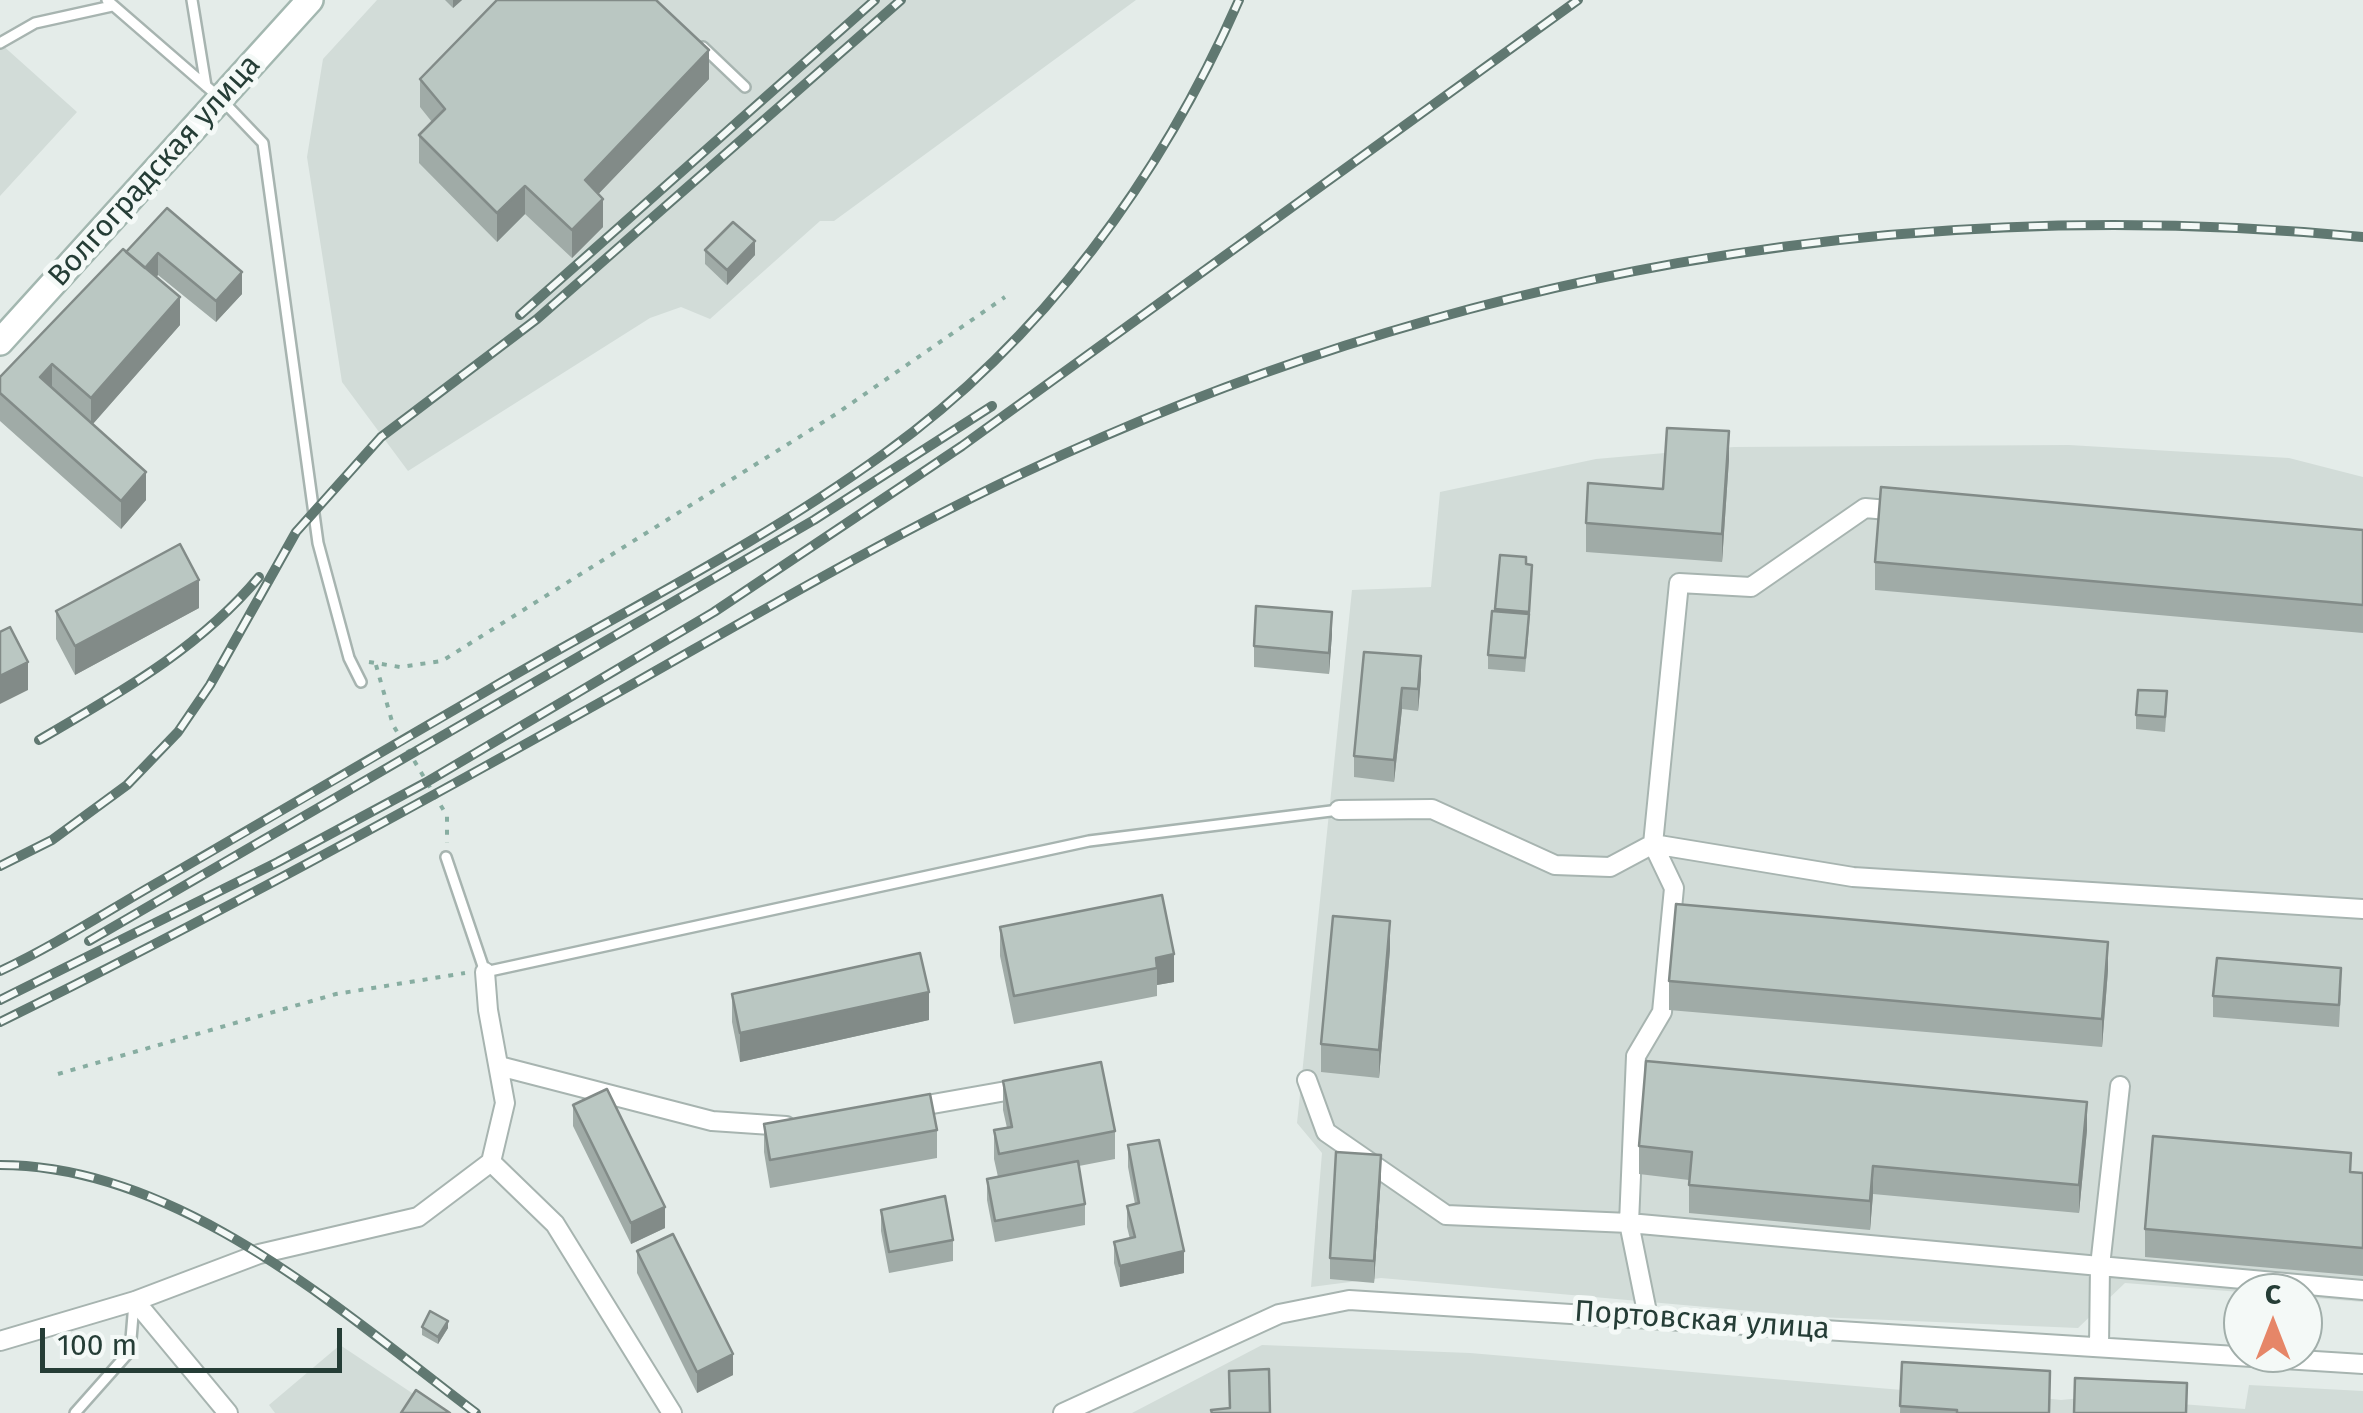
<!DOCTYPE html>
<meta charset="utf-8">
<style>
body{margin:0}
#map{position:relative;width:2363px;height:1413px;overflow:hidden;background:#e4ece9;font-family:"Fira Sans",sans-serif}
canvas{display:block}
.north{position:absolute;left:2223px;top:1273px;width:100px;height:100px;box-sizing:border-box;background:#f4f9f7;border:2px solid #a1aeaa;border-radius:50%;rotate:0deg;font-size:28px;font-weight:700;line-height:40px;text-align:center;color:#253d36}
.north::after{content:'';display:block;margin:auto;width:35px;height:45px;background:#e68668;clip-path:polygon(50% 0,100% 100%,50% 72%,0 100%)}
.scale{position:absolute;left:40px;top:1328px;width:302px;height:45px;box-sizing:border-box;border:5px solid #253d36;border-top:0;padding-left:12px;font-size:30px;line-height:35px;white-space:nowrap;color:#253d36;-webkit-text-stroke:8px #f4f9f7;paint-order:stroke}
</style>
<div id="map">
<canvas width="2363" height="1413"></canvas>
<div class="north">С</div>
<div class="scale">100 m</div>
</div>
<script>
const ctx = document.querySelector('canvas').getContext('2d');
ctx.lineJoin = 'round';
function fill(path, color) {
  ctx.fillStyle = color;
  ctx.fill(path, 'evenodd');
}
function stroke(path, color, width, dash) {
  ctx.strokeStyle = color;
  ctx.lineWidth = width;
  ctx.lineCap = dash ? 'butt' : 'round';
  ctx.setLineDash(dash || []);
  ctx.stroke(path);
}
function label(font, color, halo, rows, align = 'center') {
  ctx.font = font + ' "Fira Sans",sans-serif';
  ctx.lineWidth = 10;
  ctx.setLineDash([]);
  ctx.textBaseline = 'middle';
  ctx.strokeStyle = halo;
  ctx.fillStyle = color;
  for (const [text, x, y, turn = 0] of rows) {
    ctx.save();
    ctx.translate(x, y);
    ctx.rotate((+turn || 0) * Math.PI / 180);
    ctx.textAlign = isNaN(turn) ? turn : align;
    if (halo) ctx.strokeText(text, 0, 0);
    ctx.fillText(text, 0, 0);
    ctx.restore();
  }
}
const built = new Path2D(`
 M377,0h759l-302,221h-14l-110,98 -29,-12 -31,11 -242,153 -66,-89 -35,-225 16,-98z
 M0,43l77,69 -77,84z
 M2069,445l220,13 74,19v825l-60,-5v-4h-50l-128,-10 -47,45 -260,-11 -437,-39 -70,9 11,-134 -25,-30 55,-533 79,-3 9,-95 156,-33 138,-12z
 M340,1345l102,68h-167l-6,-8z
 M1262,1345l208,8 432,37 59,-1 100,11 31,-3 153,12 4,-24 114,6v22h-1231z`);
const path = new Path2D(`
 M369,662l31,5 42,-6 394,-247 169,-117
 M376,665l17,60 54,91v27
 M58,1074l278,-80 129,-21`);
const lane = new Path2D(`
 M107,0l113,98 43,45 55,400 31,115 12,24
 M192,0l14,86
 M0,43l35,-20 77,-17
 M703,47l42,40
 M446,857l39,115 604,-131 250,-31
 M75,1413l55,-62 4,-48`);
const street = new Path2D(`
 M1339,810l93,-1 123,56 55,2 43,-23 200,33 510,32
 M485,972l3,38 17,93 -14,59 64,62 117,189
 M499,1066l213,55 74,5
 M1307,1080l19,52 120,83 183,8 734,67
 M910,1108l113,-20
 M135,1301l93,112
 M1648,1317l-19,-94 7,-167 26,-44 12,-124 -21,-44 26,-261 72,4 114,-79 34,3
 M0,1341l135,-40 124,-47 159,-37 73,-55
 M2099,1347l1,-81 20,-180
 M1063,1413l216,-99 70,-14 1014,64`);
const secondary = new Path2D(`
 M0,342l310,-342`);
const rail = new Path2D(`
 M520,315l355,-315
 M39,740c80,-47 160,-91 220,-163
 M0,866l52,-26 75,-55 51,-53 32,-47 86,-153 85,-95 156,-118 364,-319
 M89,941l725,-421 178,-114
 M0,971c56,-26 109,-61 162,-91 110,-63 219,-127 328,-191 132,-77 271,-146 395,-236 157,-113 277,-277 354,-453
 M0,1000l278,-138 147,-79 289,-171 248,-166 616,-446
 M0,1022c206,-101 408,-212 608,-324 137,-77 273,-158 415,-225 424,-200 874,-281 1340,-236
 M0,1165c179,0 341,146 476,248`);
const wall = new Path2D(`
 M445,0h17l-9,8z
 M420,79h289l-111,115 5,33 -31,31 -47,-44 -28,28 -78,-79v-28l13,-13 -12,-15z
 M167,208l75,86 -26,28 -58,-47 -2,2 24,48 -87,99 53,76 -25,29 -121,-108v-44l126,-125z
 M705,250l50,5 -28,30 -22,-21z
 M1729,459l-7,103 -136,-10v-29z
 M2363,530v103l-488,-43v-28z
 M1500,555l32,10 -3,61 -4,46 -37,-3v-14l7,-44z
 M199,608l-124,67 -19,-36v-28z
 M1332,634l-3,40 -75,-7v-21z
 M1364,652l57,26 -3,33 -16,-2 -8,73 -40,-5v-21z
 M2167,706l-2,26 -29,-3v-14z
 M1162,895l12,87 -17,3v11l-143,28 -14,-68v-29z
 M1390,949l-11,129 -58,-6v-28z
 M2108,970l-6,77 -433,-37v-29z
 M2341,990l-2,37 -126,-10v-21z
 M732,994l197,26 -189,42 -8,-40z
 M1003,1081l112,50v28l-36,7 6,38v21l-90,17 -8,-42v-21l11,-2 -4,-18v-29l13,-2 -4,-18z
 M573,1105l92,123 -34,16 -58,-118z
 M764,1124l173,6v28l-167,30 -6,-36z
 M2087,1130l-8,83 -206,-19 -3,36 -181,-17v-33l-50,-6v-28z
 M1128,1145l56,128 -64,14 -6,-24v-21l16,-3 -3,-12v-21l8,-2 -7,-37z
 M2351,1172l12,1v103l-218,-19v-28z
 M1381,1176l-7,107 -44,-4v-21z
 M881,1210l72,30v21l-64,12 -8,-42z
 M637,1251l96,124 -36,18 -60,-120z
 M422,1327l26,1 -10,16 -16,-9z
 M1902,1362l147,51h-149z`);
const shadedWall = new Path2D(`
 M453,0h9l-9,8z
 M709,50v29l-124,129v-28z
 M525,186v28l-28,28v-29z
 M603,199v28l-31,31v-28z
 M755,241v14l-28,30v-15z
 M158,253v22l-14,15v-22z
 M242,272v22l-26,28v-21z
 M180,297v28l-89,101v-28z
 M52,364v28l-12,-15z
 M1729,431v28l-7,103v-28z
 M146,472v28l-25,29v-28z
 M199,580v28l-124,67v-29z
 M1332,612v22l-3,40v-21z
 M1421,656v22l-3,33v-22z
 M28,662v28l-28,14v-28z
 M1402,688v21l-8,73v-22z
 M1390,921v28l-11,129v-28z
 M2108,942v28l-6,77v-28z
 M1174,954v28l-17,3v-17l-1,-10z
 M929,992v28l-189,42v-29z
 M2087,1102v28l-8,83v-28z
 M1381,1155v21l-7,107v-22z
 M1873,1166v28l-3,36v-29z
 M665,1207v21l-34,16v-21z
 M1184,1251v22l-64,14v-21z
 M448,1321v7l-10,16v-7z
 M733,1354v21l-36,18v-21z`);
const building = new Path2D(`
 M497,0h159l53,50 -124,130 18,19 -31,31 -47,-44 -28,27 -78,-78 26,-26 -25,-30z
 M167,208l75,64 -26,29 -58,-48 -13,15 -19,-16z
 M733,222l22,19 -28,29 -22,-20z
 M123,249l57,48 -89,101 -39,-34 -12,13 106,95 -25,29 -121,-108v-16z
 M1667,428l62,3 -7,103 -136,-11 2,-40 75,6z
 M1881,487l482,43v75l-488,-43z
 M180,544l19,36 -124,66 -19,-35z
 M1500,555l26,2v7l6,1 -3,47 -34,-3z
 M1256,606l76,6 -3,41 -75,-7z
 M1492,611l37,3 -4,44 -37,-3z
 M10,627l18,35 -28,14v-44z
 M1364,652l57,4 -3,33 -16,-1 -8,72 -40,-4z
 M2138,690l29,1 -2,26 -29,-2z
 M1162,895l12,59 -18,4 1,10 -143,28 -14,-69z
 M1676,904l432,38 -6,77 -433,-38z
 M1333,916l57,5 -11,129 -58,-6z
 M920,953l9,39 -189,41 -8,-39z
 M2217,958l124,10 -2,37 -126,-9z
 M1646,1061l441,41 -8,83 -206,-19 -3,35 -181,-16 3,-33 -53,-6z
 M1101,1062l14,69 -116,23 -5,-24 18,-3 -9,-46z
 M607,1089l58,118 -34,16 -58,-118z
 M930,1094l7,36 -167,30 -6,-36z
 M2153,1136l198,17 -1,19 13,1v75l-218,-19z
 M1159,1140l25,111 -64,15 -6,-24 21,-5 -8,-31 12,-3 -11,-58z
 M1336,1152l45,3 -7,106 -44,-3z
 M1078,1161l7,43 -90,17 -8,-42z
 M945,1196l8,44 -64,12 -8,-42z
 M673,1234l60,120 -36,18 -60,-121z
 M430,1311l18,10 -10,16 -16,-10z
 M1902,1362l148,9 -1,42h-92v-3l-57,-4z
 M1269,1369l1,44h-58l-1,-3 19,-2 -1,-37z
 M2075,1378l112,5 -1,30h-112z
 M416,1390l34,23h-49z`);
const streetNames = [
 ["Волгоградская улица",155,171,-48],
 ["Портовская улица",1702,1321,4]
];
fill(built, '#d2dcd8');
stroke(lane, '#a7b4b0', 14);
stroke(street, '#a7b4b0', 22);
stroke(secondary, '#a3b7b0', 30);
stroke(path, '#87ada1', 4, [5, 8]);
stroke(lane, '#fff', 9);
stroke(street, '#fff', 18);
stroke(secondary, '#fff', 25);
stroke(rail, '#607871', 10);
stroke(rail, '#f4f9f7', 6, [19]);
fill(wall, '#a0aba7');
fill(shadedWall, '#828b88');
fill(building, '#bac7c2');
stroke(building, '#828b88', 2.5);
label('30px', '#253d36', '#f4f9f7', streetNames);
</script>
